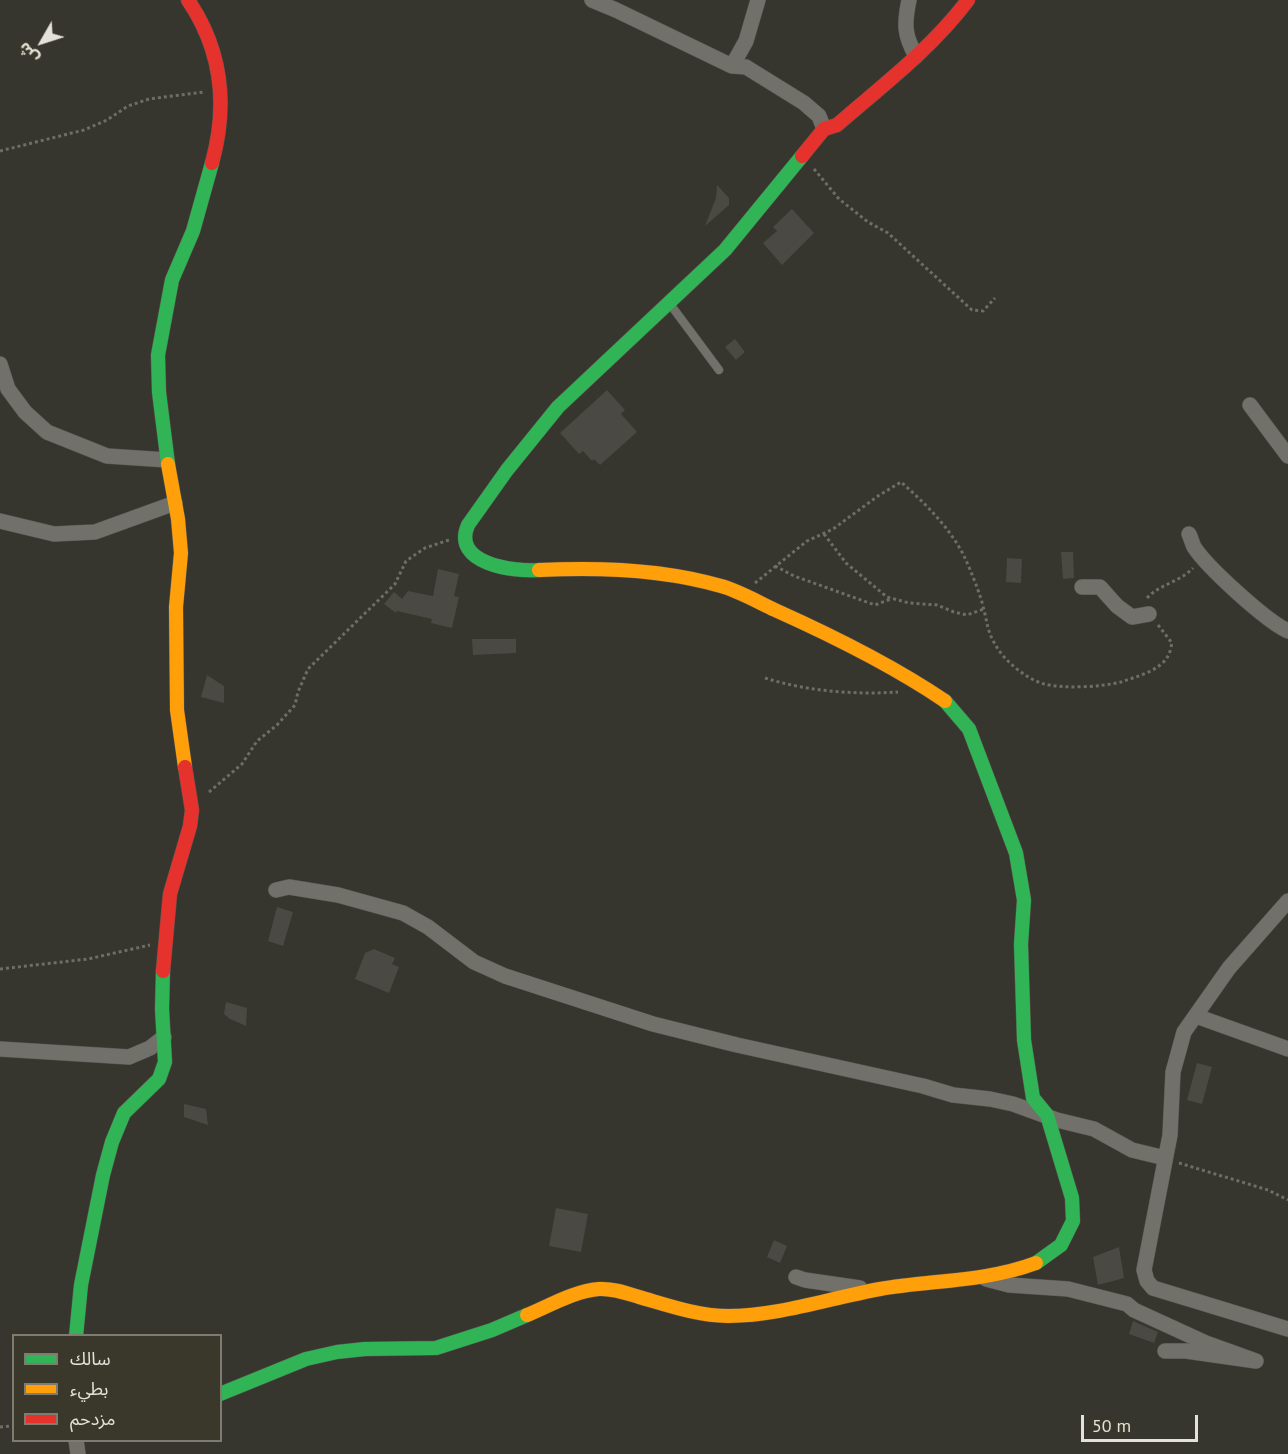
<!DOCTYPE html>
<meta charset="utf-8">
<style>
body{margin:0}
#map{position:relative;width:1288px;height:1454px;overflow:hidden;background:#36352e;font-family:"PT Sans","Noto Sans Arabic",sans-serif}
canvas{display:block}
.legend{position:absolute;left:12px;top:1334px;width:210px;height:108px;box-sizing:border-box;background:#3a372b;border:2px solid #7e7b71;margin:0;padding:8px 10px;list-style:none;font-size:18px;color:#e3e1d9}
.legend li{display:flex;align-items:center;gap:12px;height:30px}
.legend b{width:30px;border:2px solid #7e7b71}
.north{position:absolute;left:12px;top:12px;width:60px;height:60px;-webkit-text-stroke:4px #3a372b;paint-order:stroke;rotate:231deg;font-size:16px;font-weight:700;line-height:24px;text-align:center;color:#e3e1d9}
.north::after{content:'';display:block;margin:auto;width:21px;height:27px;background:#e3e1d9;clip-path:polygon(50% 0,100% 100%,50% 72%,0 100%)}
.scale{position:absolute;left:1081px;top:1415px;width:117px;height:27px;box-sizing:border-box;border:3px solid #e3e1d9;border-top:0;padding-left:8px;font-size:18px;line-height:21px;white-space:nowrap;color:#e3e1d9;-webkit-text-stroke:4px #3a372b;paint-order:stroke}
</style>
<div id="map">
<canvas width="1288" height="1454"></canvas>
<ul class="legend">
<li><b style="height:8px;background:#30b455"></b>سالك</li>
<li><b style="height:8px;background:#ff9f0a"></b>بطيء</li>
<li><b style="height:8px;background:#e5322d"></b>مزدحم</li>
</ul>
<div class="north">ش</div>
<div class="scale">50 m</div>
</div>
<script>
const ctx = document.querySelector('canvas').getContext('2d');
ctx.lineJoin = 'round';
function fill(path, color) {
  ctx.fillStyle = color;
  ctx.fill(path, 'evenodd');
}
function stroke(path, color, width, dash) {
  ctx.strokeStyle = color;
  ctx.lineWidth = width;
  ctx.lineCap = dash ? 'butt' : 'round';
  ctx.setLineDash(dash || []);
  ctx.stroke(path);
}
const building = new Path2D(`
 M717,185l12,13v7l-24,21 11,-28z
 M792,209l22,24 -32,32 -19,-22 14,-12 -4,-4z
 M735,339l10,13 -9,8 -11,-13z
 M607,390l18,20 -4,4 16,18 -37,33 -6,-6 -2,2 -9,-10 -4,3 -19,-21z
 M1061,552h12l1,26 -11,1z
 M1007,558l15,1 -1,24 -15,-1z
 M438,569l21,5 -5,22 5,1 -7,31 -21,-5 1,-4 -35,-8 -1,2 -12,-9 10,-12 8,7 6,-8 25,5z
 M472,639h44v14l-43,2z
 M207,675l17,11v17l-23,-6z
 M277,907l16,5 -10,34 -15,-5z
 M374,949l21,9 -3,6 7,3 -10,26 -34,-14 10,-26z
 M226,1002l21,6 -1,18 -16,-7 -6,-5z
 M1197,1063l15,4 -10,37 -15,-4z
 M184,1104l22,5 2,16 -24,-8z
 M556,1208l32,6 -7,38 -32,-6z
 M774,1240l13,6 -7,17 -13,-6z
 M1119,1247l5,31 -26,7 -5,-28z
 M1133,1321l25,11 -4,11 -25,-9z`);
const path = new Path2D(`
 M0,151l84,-21 23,-10 21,-14 21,-7 55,-7
 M814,169l25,30 29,23 20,11 84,77 11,1 12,-13
 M824,534l22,29 41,34 22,6 28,2 17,7 13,3 17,-6
 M775,566l19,10 81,29 16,-6
 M755,583l52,-42 26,-12 45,-33 23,-14c24,21 50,47 64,76 7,16 15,35 19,52 3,12 4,23 11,34 8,16 31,35 49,40 19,5 58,3 77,-2 14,-5 39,-11 47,-26 2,-3 3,-9 4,-13l-14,-18
 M1147,598c13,-14 33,-16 46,-30
 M765,678c41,13 89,17 133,14
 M209,792l33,-28 15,-23 20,-16 18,-20 3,-13 10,-23 87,-85 11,-23 19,-13 24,-8
 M0,969l88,-10 62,-14
 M1179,1163l89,27 20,10
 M0,1427l14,-1`);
const lane = new Path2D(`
 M670,304l49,66`);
const street = new Path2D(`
 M592,0l24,10 116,56 14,1 58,36 15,13 5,13
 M909,0c-5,24 -5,35 7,56
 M732,66l14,-25 12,-41
 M0,364l8,25 17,23 22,20 60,24 60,4
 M1250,405l38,51
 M0,521l54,13 41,-2 80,-29
 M1189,534c2,4 3,9 5,13 13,20 72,74 94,84
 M1082,587h18l17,19 15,11 17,-3
 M276,890l13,-3 49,8 65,18 25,14 46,35 31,14 148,48 84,21 186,41 30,9 37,4 23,5 44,16 37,9 38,21 33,8
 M1288,901l-59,67 -45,64 -11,40 -3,63 -26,135 3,11 6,7 135,41
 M1196,1016l92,33
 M0,1049l129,8 21,-9 14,-11
 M796,1277l9,3 55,8
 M986,1279l23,6 59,4 59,15 7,6 72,33 50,18 -70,-10h-21
 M76,1440l2,14`);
const fast = new Path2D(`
 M168,464l-9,-72 -1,-37 14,-75 21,-49 19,-68
 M539,570c-25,2 -88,-6 -71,-45l39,-55 51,-63 167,-157 77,-94
 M945,701l24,28 47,124 8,47 -3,44 3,96 9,58 14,17 25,83 1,23 -12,24 -25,18
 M76,1336l5,-51 22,-110 9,-33 12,-29 35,-34 6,-17 -3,-53 1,-38
 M220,1394l86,-35 31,-7 28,-3 71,-1 56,-18 35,-15`);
const slow = new Path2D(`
 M168,464l10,55 3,34 -5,54 1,103 8,57
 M539,570c60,-3 124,-1 182,16 18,5 37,16 54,24 58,26 117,55 170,91
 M527,1315c22,-9 47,-24 72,-26 13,-1 27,4 40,8 28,8 59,19 89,19 51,0 102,-18 152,-27 52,-9 105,-7 156,-26`);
const jam = new Path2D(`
 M188,0c34,50 40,105 24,163
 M802,156l22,-27 13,-4c46,-40 94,-76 131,-125
 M163,971l7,-77 20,-68 2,-16 -7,-43`);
fill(building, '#4a4943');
stroke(lane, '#55544e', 9);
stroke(street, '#55544e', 16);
stroke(fast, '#55544e', 15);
stroke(slow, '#55544e', 15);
stroke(jam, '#55544e', 15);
stroke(path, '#6e6d68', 3, [3, 3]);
stroke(lane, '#71706a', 8);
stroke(street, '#71706a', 15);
stroke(fast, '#30b455', 14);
stroke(slow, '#ff9f0a', 14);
stroke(jam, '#e5322d', 14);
</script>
